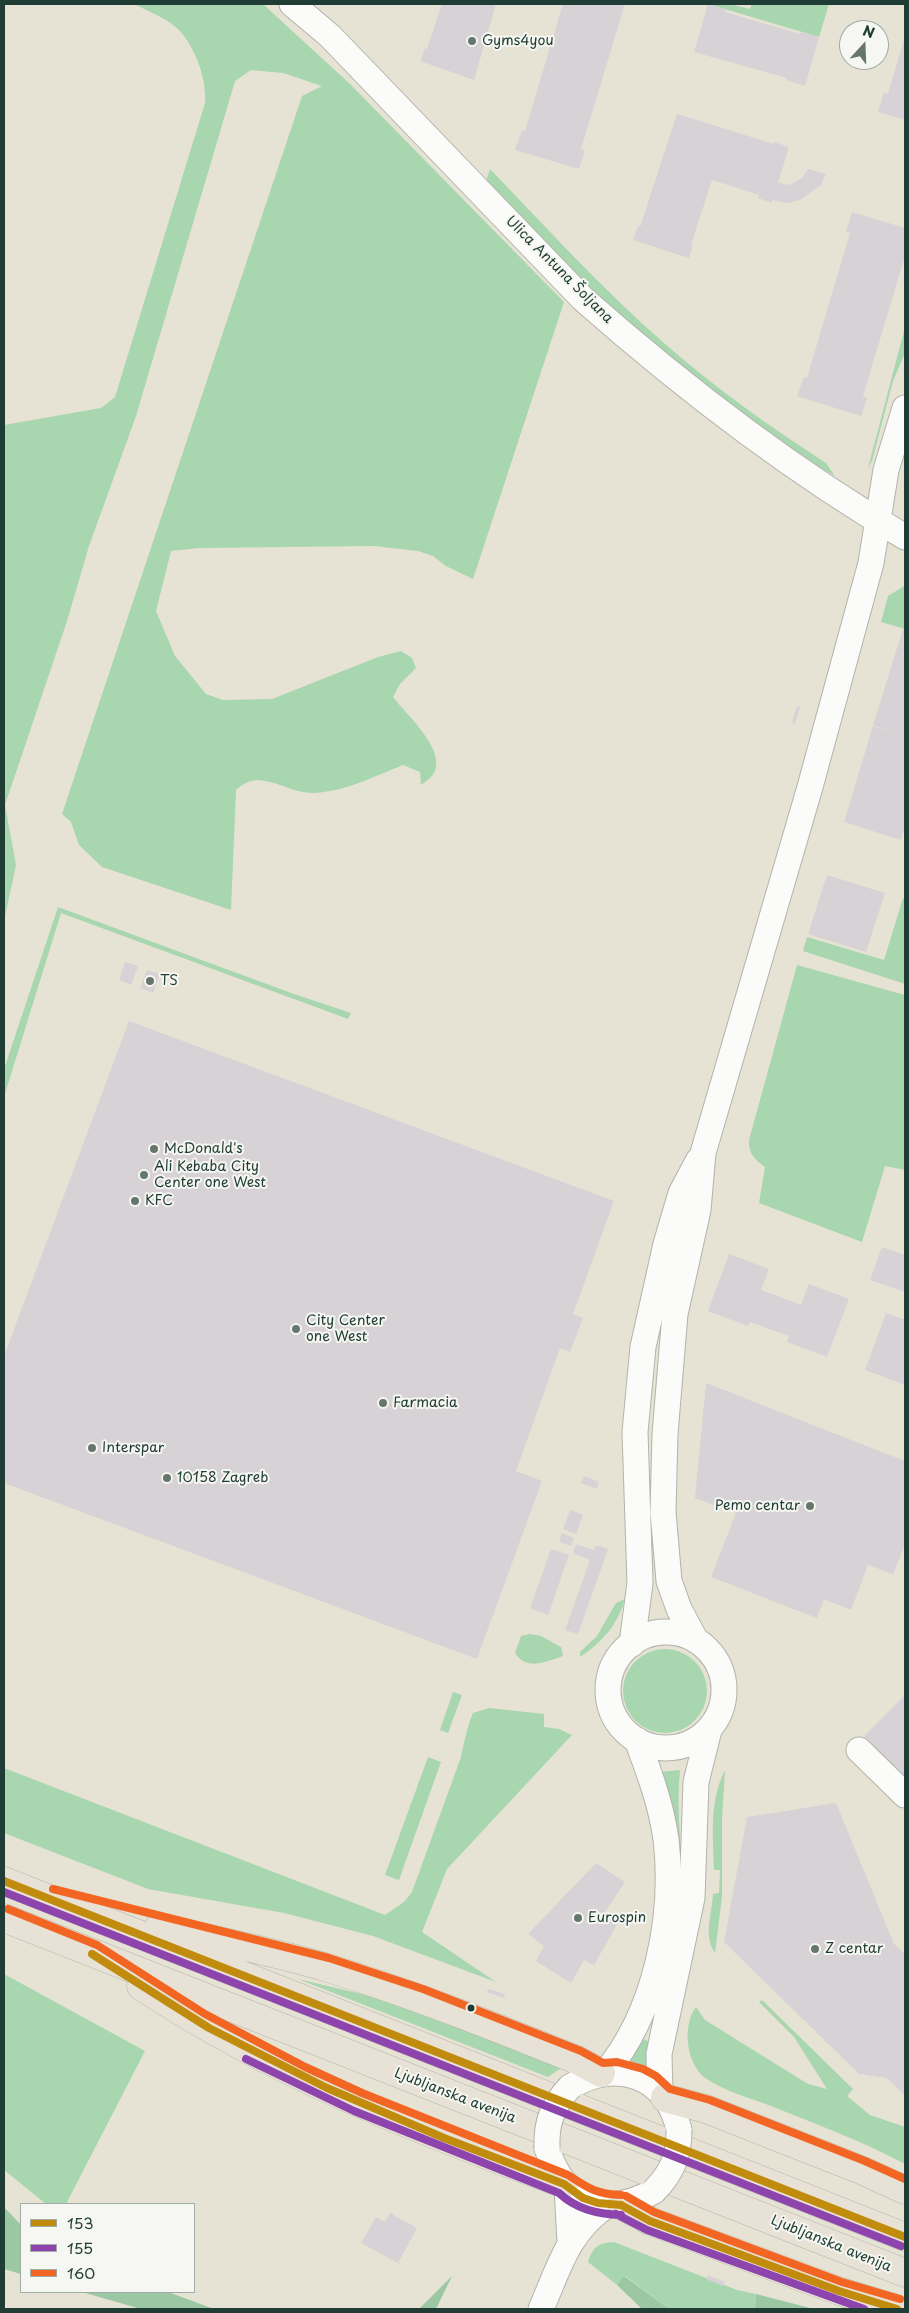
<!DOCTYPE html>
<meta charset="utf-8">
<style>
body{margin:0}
#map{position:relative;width:909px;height:2313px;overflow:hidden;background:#e6e3d5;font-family:"Playpen Sans",sans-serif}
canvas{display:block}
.frame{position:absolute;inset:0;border:5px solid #1f3d34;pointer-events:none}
.legend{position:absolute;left:20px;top:2203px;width:175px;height:90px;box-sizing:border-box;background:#f6f6f2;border:1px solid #a0aca6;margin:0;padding:6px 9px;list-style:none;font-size:15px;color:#1f3d34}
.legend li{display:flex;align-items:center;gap:10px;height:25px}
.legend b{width:25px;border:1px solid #a0aca6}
.north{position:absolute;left:839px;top:20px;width:50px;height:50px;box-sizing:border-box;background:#f6f6f2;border:1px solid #a0aca6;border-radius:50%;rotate:20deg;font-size:14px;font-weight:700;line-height:20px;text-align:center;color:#1f3d34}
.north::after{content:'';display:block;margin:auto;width:18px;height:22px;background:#65776c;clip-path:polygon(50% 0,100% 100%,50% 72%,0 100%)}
</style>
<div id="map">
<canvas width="909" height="2313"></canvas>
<div class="frame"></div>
<ul class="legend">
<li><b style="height:6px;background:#c18c0d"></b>153</li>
<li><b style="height:6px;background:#8e44ad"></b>155</li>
<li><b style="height:6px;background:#f26522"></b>160</li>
</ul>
<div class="north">N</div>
</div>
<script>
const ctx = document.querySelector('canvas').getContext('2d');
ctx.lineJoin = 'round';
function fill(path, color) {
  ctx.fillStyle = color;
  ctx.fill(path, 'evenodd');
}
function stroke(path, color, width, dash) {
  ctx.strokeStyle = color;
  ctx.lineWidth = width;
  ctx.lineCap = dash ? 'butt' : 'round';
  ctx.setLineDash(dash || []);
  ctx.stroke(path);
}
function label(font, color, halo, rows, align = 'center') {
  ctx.font = font + ' "Playpen Sans",sans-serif';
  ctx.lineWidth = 4;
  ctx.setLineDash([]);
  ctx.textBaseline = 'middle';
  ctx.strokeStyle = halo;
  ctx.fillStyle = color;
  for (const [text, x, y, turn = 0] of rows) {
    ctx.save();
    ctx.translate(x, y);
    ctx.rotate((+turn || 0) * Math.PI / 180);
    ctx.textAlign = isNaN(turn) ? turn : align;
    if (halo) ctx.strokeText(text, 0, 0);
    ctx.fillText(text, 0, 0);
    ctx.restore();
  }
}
const green = new Path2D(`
 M134,4h129l87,80 214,218 -91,277 -27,-13 -13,-10 -15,-5 -44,-5 -174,2 -29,3 -15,60 19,45 31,38 17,6 49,-1 106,-42 23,-6 11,7 4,10 -16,16 -7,13c13,17 47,47 43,70 -1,8 -8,13 -15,18l-1,-13 -17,-7c-28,11 -61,28 -92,28 -28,-1 -51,-26 -75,-3l-5,120 -129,-43 -23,-22 -8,-23 -9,-8 240,-718 20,-10 -39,-13 -32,-3 -16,11 -99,335 -47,130 -22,75 -62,184 11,60 -12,56v-496l97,-17 14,-11 90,-294c2,-24 -10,-56 -26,-73 -11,-11 -31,-19 -45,-26z
 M708,4h21l21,5 2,-5h77l-10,33z
 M490,169c57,59 112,120 174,174 51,45 105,83 162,120l9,13 -40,-23 -92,-66 -109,-94 -108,-112z
 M905,327v26l-12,28 -21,80 -4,7z
 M904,586h1v43l-24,-7 7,-26z
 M903,898l2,1v85l-102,-33 4,-14 77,23z
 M58,907l233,86 60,20 -3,6 -287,-106 -57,184v-28z
 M797,965l108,30v175l-20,-4 -23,76 -103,-39 6,-36c-10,-7 -17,-14 -16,-27z
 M625,1599c-7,25 -23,44 -45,58v-5l17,-16 19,-33z
 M530,1634l11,2 20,11 2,8 -2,2c-17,5 -34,14 -46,-4l6,-17z
 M623 1691a42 42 0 1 1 84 0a42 42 0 1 1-84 0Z
 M453,1692l9,3 -14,38 -8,-3z
 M489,1708l55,6v13l15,2 13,6 -125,134 -25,63 74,50 -123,-46 -89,-23 -136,-24 -144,-56v-65l381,147 19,-13 8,-10 49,-135c3,-15 6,-29 12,-44z
 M428,1757l13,5 -42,118 -14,-5z
 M680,1770c-5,45 5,90 0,135 -5,39 -17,78 -25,117l-6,-2 7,-28 4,-220z
 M725,1770l-3,50v77l-7,56c-12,-18 -3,-39 -2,-59l6,-1 1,-23h-6c-1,-36 -5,-68 11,-100z
 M4,1974l141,77 -79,153h-20l-42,-34z
 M298,1979l85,20 185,64 -20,14z
 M762,2000l91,89 -6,7 23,19 35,12v37c-43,-23 -89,-40 -134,-58 -21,-8 -48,-15 -67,-29 -18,-15 -22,-52 -8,-70l9,13 103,64 19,5 -33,-52 -35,-35z
 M640,2038l8,3 -1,27 -21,-8z
 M614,2242l123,48 19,4 -1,15h-86l-44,-33 -8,9 -29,-23c5,-15 10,-19 26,-20z`);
const forest = new Path2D(`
 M4,2207l17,18v49l-17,-5z
 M452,2276l-16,33h-17z
 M624,2276l45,33h-27l-25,-24z
 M82,2292h86l46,17h-73z
 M756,2294l58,15h-59z`);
const building = new Path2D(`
 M442,4h54l-22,76 -54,-19 5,-13 2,1z
 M563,4h62l-44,145 4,2 -6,18 -64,-19 7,-20 3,1z
 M708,4l17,5v3l75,22 1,-2 18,5 -14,49 -19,-6 1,-2 -93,-26z
 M905,36v84l-27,-8 6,-19 4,1z
 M677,114l97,30v-2l15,5 -11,36 12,2 12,-7 6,-9 18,5 -5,11 -21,15 -13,3 -15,-3v3l-14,-5 1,-3 -47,-15 -21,65h2l-4,13 -56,-18 5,-14 2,1z
 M852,212l53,16v28l-42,140 4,2 -6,18 -64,-20 7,-19 3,1 43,-145 -4,-1z
 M903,629l2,1v197l-4,13 -57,-18 29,-96 21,6 -21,-7z
 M797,706l3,1 -5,17 -3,-1z
 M827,875l58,18 -19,59 -58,-18z
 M125,962l13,4 -7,19 -12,-5z
 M147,970l13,4 -7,19 -13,-5z
 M129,1021l485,180 -41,113 10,4 -13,34 -10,-4 -44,123 26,10 -65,178 -473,-176v-127z
 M882,1247l23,8v37l-35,-12z
 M729,1254l40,15 -8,21 40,15 8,-21 40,15 -22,58 -40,-15 2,-6 -39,-14 -2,4 -40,-15z
 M886,1313l19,7v65l-40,-15z
 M706,1383l199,78v84l-12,29 -25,-9 -17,45 -27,-11 -7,19 -106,-41 25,-64 -41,-15z
 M584,1476l15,6 -2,7 -16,-6z
 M570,1510l13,5 -7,19 -13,-5z
 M562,1533l12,5 -3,8 -12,-4z
 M576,1544l18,6 2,-5 12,4 -30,85 -13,-4 25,-70 -17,-7z
 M551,1549l18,6 -21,60 -18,-7z
 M905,1695v86l-41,-45z
 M836,1803l58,141 11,10v142l-18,-18 -28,-4 -135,-132 23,-125z
 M596,1863l29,19 -20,30 13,11 -24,42 -10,-5 -13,23 -35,-22 8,-15 -16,-12z
 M488,1989l17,5 -1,4 -17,-6z
 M390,2213l27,15 -19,35 -37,-20 15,-26 9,5z
 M708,2275l17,7 -2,4 -17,-7z`);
const minor = new Path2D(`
 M292,4l38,32 253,263c101,89 206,170 322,238
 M608 1690a58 58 0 1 1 116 0a58 58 0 1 1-116 0Z
 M695,1639l-16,-30 -10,-28 -6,-69 2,-78 10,-120 23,-104 5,-57 107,-366 61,-224 15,-93 19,-62
 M632,1644l8,-61 -5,-151 8,-85 23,-103 15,-51 17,-32
 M859,1750l46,45
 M605,2073c51,-61 70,-156 61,-234 -5,-35 -17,-67 -29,-99
 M570,2087c46,-29 97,-12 109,43
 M660,2092l-1,-38 33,-156 4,-116 13,-52
 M547,2148c16,54 59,71 107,43
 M567,2187l3,55
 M541,2309c18,-41 27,-78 66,-104`);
const major = new Path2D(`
 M4,1881l901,356
 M4,1918l901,355
 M159,1927c56,14 114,24 169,41 85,26 167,59 249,92l24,13
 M141,1986c129,86 278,145 423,198
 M665,2098l41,11 155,61 44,20
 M621,2205l29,16 189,70 58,18`);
const minorBridge = new Path2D(`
 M547,2148c-1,-25 5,-42 23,-61
 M654,2191c18,-18 25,-35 25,-61`);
const bus1 = new Path2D(`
 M4,1881l901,356
 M92,1954l117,74 118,60 117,50 120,46 19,14 15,5 23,2
 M621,2205l29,16 189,70 58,18`);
const bus2 = new Path2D(`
 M4,1892l897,354
 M246,2059l108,52 205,82c17,16 38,21 62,22
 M616,2214l31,16 217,79`);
const bus3 = new Path2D(`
 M53,1889l276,69 94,31 158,62 22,12 14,-1 26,7 13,7 14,13 40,11 155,61 40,18
 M8,1909l89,36 108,69 100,53 57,26 206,82c20,13 28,19 53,20
 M626,2196l28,16 188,70 58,17`);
const markers = [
 [472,41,5,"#65776c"],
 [150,981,5,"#65776c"],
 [154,1149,5,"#65776c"],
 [144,1175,5,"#65776c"],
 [135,1201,5,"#65776c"],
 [296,1329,5,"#65776c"],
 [383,1403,5,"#65776c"],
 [92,1448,5,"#65776c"],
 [167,1478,5,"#65776c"],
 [810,1506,5,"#65776c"],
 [578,1918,5,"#65776c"],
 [815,1949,5,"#65776c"],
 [471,2008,4.5,"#1f3d34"]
];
const poiNames = [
 ["Gyms4you",482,41],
 ["TS",160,981],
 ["McDonald's",164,1149],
 ["Ali Kebaba City",154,1167],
 ["Center one West",154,1183],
 ["KFC",145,1201],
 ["City Center",306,1321],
 ["one West",306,1337],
 ["Farmacia",393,1403],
 ["Interspar",102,1448],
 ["10158 Zagreb",177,1478],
 ["Pemo centar",800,1506,"right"],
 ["Eurospin",588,1918],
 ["Z centar",825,1949]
];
const streetNames = [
 ["Ulica Antuna Šoljana",559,270,45],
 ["Ljubljanska avenija",455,2096,21],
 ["Ljubljanska avenija",831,2244,22]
];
fill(green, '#a8d6af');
fill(forest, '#9cc7a3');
fill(building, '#d7d2d5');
stroke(minor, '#b2b3aa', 27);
stroke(major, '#b2b3aa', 29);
stroke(minor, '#fbfbf9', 25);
stroke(major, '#e8e1d5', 28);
stroke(minorBridge, '#b2b3aa', 27, []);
stroke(minorBridge, '#fbfbf9', 25);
stroke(bus1, '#c18c0d', 8);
stroke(bus2, '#8e44ad', 8);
stroke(bus3, '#f26522', 8);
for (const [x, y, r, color] of markers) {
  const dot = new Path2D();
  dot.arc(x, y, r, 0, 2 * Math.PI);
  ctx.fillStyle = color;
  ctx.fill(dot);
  stroke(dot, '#f6f6f2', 2);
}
label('14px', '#1f3d34', '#f6f6f2', poiNames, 'left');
label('14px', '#1f3d34', '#f6f6f2', streetNames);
</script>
